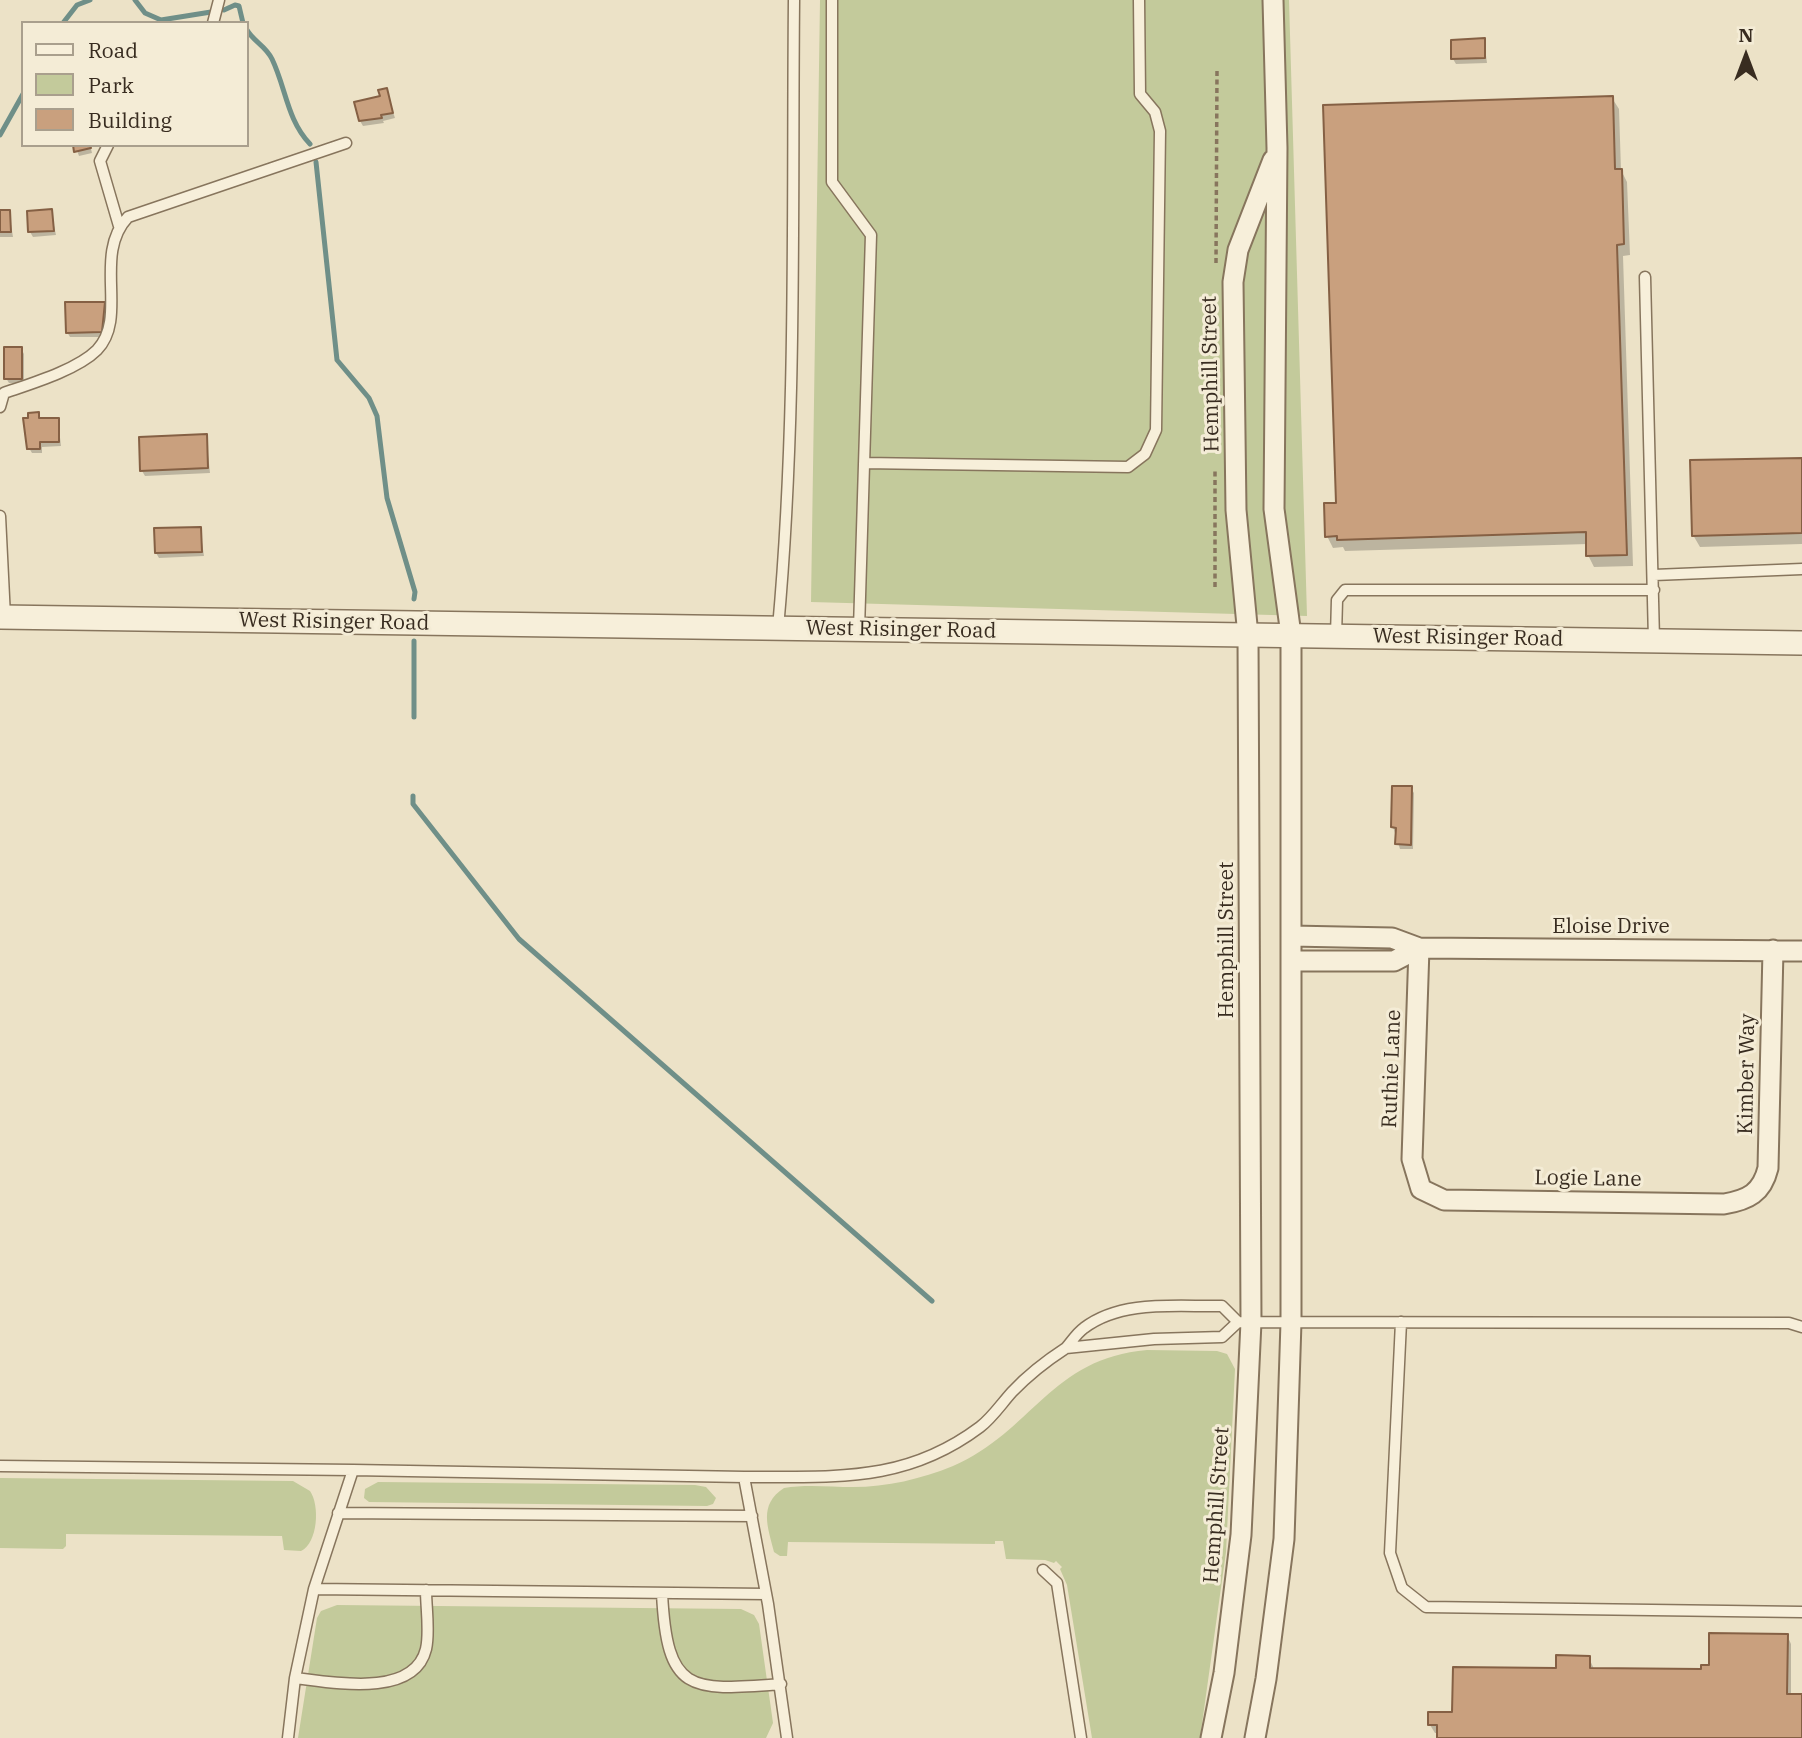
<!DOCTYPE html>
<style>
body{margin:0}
#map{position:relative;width:1802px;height:1738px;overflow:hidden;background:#ece2c7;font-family:"IBM Plex Serif",serif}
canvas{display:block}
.legend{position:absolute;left:21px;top:21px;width:228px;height:126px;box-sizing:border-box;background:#f4ecd6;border:2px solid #a99f8d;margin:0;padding:9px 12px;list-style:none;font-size:21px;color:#382c20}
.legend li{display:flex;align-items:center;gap:14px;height:35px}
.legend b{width:35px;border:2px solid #a99f8d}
.north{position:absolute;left:1711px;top:21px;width:70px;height:70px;-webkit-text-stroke:5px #f4ecd6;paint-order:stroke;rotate:0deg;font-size:19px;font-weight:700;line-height:28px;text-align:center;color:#382c20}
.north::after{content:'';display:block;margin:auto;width:24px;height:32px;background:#382c20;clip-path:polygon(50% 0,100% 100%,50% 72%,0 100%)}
</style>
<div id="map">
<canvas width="1802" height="1738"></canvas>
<ul class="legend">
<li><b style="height:9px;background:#f7efda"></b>Road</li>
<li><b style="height:19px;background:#c3ca9b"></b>Park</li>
<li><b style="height:19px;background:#c9a07e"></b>Building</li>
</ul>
<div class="north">N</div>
</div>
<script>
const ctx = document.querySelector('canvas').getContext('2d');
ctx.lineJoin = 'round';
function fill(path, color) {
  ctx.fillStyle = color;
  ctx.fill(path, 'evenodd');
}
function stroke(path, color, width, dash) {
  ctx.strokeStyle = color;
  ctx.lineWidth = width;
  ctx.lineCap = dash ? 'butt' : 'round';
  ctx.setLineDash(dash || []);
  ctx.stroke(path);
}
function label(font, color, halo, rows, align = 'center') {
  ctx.font = font + ' "IBM Plex Serif",serif';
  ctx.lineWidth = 6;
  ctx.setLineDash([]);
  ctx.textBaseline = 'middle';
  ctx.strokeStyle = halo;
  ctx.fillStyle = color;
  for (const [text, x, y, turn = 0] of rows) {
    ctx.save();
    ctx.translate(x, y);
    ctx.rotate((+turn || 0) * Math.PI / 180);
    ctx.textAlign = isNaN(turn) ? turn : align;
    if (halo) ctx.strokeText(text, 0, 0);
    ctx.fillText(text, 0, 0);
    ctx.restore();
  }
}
const green = new Path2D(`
 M820,0h469l18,616 -496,-14z
 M1147,1350l70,1 10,3 8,15 -9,183 -26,186h-108l-25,-153 -7,-16 2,-2 -6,-6 -2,2 -9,-3 -39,-1 -3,-18h-8v3l-207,-2 -1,14h-7l-6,-4c-6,-25 -16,-47 10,-64 22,-4 47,-1 69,-1 34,0 68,-8 100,-21 79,-34 98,-108 194,-116z
 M0,1478l293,3 17,10c10,14 8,52 -9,60l-17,-1 -2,-14 -216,-2v12l-3,3 -63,-1z
 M378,1482l317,3 11,2 10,11 -3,6 -6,2 -338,-4 -5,-4 1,-9z
 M337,1605l404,4 13,6 5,9 14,99 -7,15h-468l19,-120 4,-7z`);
const shadow = new Path2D(`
 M1484,40l3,23 -31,1 -3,-5z
 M386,90l9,28 -12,3 1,2 -21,3 -3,-5z
 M1612,98l7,11 2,61 6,12 3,73 -7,1 10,310 -39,1 -6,-12v-11l-243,7 -2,-4 -10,1 -6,-12 10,-31z
 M75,145h15l2,8 -13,3z
 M9,211l4,26h-13v-25z
 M51,211l5,24 -23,2 -3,-5z
 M104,304l3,5 -3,28h-34l-3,-5z
 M21,348l3,6v29h-15l-3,-5z
 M38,414l3,6h17l3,26 -19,1v6h-10l-3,-5 1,-28z
 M206,436l4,37 -65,3 -3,-5z
 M1802,459v85l-102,3 -7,-12z
 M200,528l4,28 -45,2 -3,-5z
 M1411,788l3,5 -1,56h-13l-7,-22z
 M1787,1635l4,9v52h11v42h-363v-5h-4l-5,-8 159,-67 5,11 108,2z`);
const stream = new Path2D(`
 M135,0l10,13 16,7 50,-8
 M224,10l11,-5 4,1 4,17
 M63,23l14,-18 13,-5
 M247,30c6,11 19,16 25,29 14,29 15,61 38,85
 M0,135l23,-41
 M316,162l21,198 32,38 8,18 10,82 28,94 -1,7
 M414,641v76
 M413,796v8l106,135 413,362`);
const building = new Path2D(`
 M1485,38v20l-34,1v-19z
 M387,88l6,25 -12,2 1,3 -23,3 -5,-19 26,-6 -2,-6z
 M1613,96l2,73h7l2,75 -7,1 10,310 -41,1v-24l-249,8v-4l-12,1 -1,-34h12l-13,-398z
 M73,145h17l1,3 -17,4z
 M52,209l2,22 -26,1 -1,-21z
 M0,210h10l1,22h-11z
 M65,302h40l-3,30 -36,1z
 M4,347h18v32h-18z
 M39,412v6h20v24h-19v7h-13l-4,-31h5v-5z
 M207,434l1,34 -68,3 -1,-34z
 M1802,458v75l-110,3 -2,-76z
 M201,527l1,25 -47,1 -1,-25z
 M1392,786h20l-1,59 -16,-1 1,-16 -5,-1z
 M1709,1633l79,1 -1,60h15v44h-365v-13h-9v-13h24l1,-45 103,1v-13l34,1v12l111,1v-4h8z`);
const path = new Path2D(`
 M1216,263l1,-192
 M1215,587v-116`);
const service = new Path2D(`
 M832,0v182l39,53 -12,394
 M213,23l6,-23
 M108,145l-8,16 19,65
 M1645,277l9,363
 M0,407l4,-14c26,-9 73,-23 93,-43 32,-33 -5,-95 31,-133l218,-74
 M864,463l264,4 17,-13 11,-24 4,-299 -5,-19 -15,-18 -1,-94
 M0,516l5,101
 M1654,575l148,-6
 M778,628c19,-208 14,-419 16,-628
 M1336,636l1,-36 8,-10h309
 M1238,1322l-16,15 -68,2 -88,9c6,-7 11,-15 18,-20 38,-29 94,-21 138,-22l16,16 551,1 13,4
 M1401,1322l-11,231 12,35 24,19 376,5
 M0,1466l353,4
 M744,1477l-391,-7 -39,119 452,5
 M338,1513l414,3
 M1043,1570l14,13 24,155
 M314,1589l-19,89c35,4 119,21 131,-29 4,-17 0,-41 0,-59
 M662,1593c5,101 28,98 119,91
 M288,1738l7,-60
 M787,1738l-19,-134 -24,-127c90,-1 160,7 236,-50 12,-9 22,-24 32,-35 17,-18 34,-31 54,-44`);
const minor = new Path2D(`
 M1291,936l101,2 27,10 383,3
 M1419,948l-7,211 9,30 23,11 280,4c24,-4 38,-11 44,-36l5,-218
 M1291,961h103l25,-13
 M1211,1738l13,-65 17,-138 10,-213 -3,-686 -12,-126 -3,-228 5,-32 35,-90
 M1255,1738l11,-59 18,-140 7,-217v-687l-17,-126 3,-361 -4,-148`);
const tertiary = new Path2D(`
 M0,617l1802,26`);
const streetNames = [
 ["Hemphill Street",1211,374,-91],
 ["West Risinger Road",334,622,1],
 ["West Risinger Road",901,630,1],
 ["West Risinger Road",1468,638,1],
 ["Eloise Drive",1611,927],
 ["Hemphill Street",1227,940,-90],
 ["Ruthie Lane",1392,1069,-88],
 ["Kimber Way",1747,1074,-89],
 ["Logie Lane",1588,1179,1],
 ["Hemphill Street",1217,1505,-86]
];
fill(green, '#c3ca9b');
fill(shadow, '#0003');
stroke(stream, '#6f8f88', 5);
fill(building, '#c9a07e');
stroke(building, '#856044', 2);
stroke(service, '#87755d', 13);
stroke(minor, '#87755d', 23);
stroke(tertiary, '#87755d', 26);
stroke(path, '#87755d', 3.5, [5, 3.5]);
stroke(service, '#f7efda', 10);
stroke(minor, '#f7efda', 19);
stroke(tertiary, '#f7efda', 23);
label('21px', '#382c20', '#f4ecd6', streetNames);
</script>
